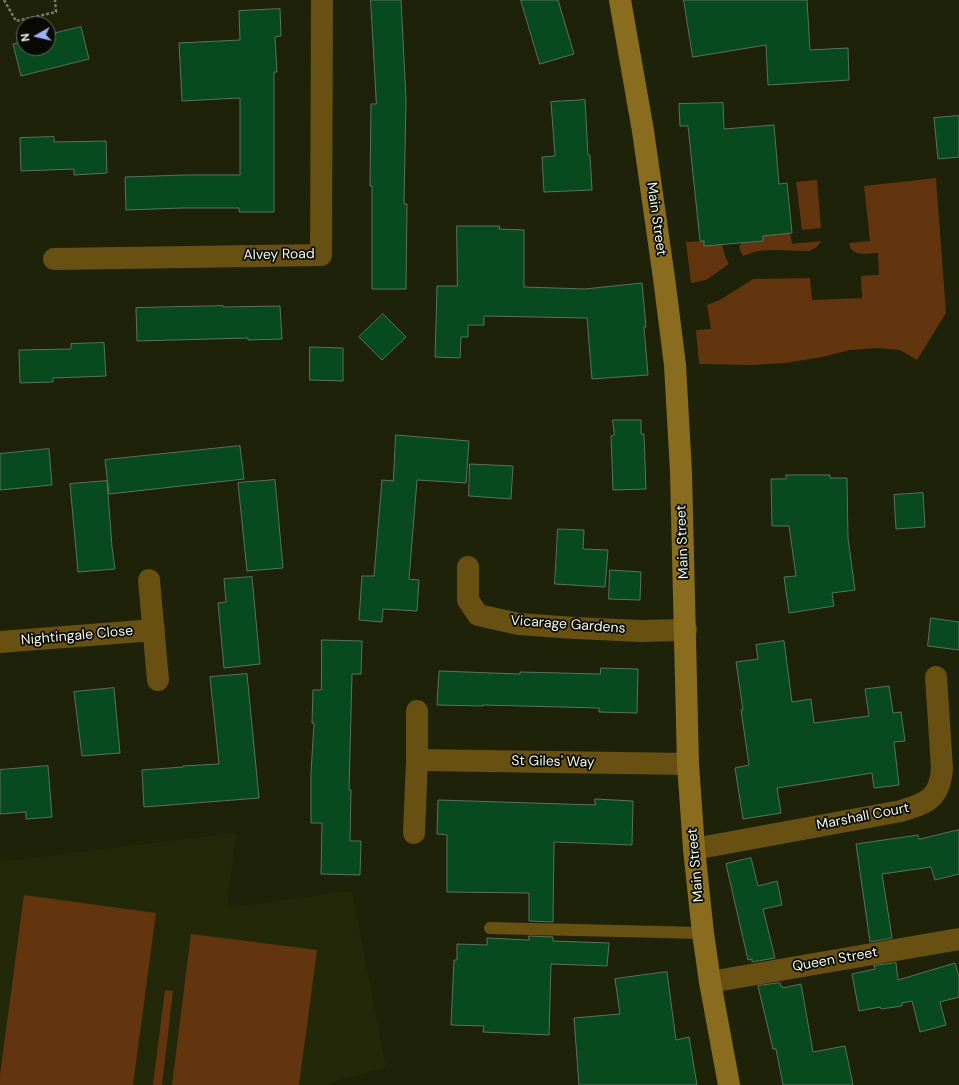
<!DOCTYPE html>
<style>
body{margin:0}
#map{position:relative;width:959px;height:1085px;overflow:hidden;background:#1d2209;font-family:"DM Sans",sans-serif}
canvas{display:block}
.north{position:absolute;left:16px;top:16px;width:40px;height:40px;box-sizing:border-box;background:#080a03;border:1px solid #66695e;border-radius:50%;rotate:262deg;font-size:11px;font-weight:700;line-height:16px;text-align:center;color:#f3f7e7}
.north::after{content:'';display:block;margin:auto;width:14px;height:18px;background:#9fb3fd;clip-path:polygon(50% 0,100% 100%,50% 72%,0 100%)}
</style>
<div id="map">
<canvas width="959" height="1085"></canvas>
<div class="north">N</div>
</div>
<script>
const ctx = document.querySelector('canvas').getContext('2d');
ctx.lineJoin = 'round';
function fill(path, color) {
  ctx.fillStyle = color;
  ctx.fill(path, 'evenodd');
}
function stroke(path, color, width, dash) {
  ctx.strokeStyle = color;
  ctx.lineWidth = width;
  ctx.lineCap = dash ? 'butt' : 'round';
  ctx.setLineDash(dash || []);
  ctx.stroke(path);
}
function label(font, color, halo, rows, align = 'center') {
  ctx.font = font + ' "DM Sans",sans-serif';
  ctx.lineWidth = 3.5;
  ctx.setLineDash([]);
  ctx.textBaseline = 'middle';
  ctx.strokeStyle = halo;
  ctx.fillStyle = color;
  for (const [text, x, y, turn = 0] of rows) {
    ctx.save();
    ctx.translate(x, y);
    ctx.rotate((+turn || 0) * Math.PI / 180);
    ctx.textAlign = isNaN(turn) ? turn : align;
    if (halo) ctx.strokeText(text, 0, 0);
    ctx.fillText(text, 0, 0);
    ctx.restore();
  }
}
const built = new Path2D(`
 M236,833l-9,75 125,-17 34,177 -55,14v3h-331v-223z`);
const green = new Path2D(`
 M936,178l10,135 -29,47 -17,-10 -23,-2 -27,2 -28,7 -37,6 -33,2 -53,-1 -3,-34 15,-1 -4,-24 13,-5 33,-21 57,-1 2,22 50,-2 -1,-22 18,-1 -1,-22c-11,0 -27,5 -29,-10l21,-2 -6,-55z
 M817,180l4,48 -19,2 -6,-48z
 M790,233l2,11 29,-3 -4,6 -8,4 -38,-1 -13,1 -15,5 -3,-6 -1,-5h2v-2l22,-2v-5z
 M704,241l18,3 3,12 4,8 -23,16 -15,3 -5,-41z
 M24,895l132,18 -23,172h-133v-10z
 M191,934l126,16 -18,135h-127z
 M165,990l8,1 -11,94h-9z`);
const building = new Path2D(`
 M371,0h30l5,100 -2,104h3l-1,85h-34v-103h-2l1,-82h5z
 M521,0h37l16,54 -34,10z
 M684,0h123l3,50 38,-2 1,32 -81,5 -2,-40 -73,12z
 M280,9l1,27 -6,1 2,35h-3v140h-35v-4h-56l-57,2 -1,-33 61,-2h54v-77l-58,3 -3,-58 61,-3 -1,-29z
 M81,27l8,32 -68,17 -8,-32 11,-3v7h24v-13z
 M585,100l3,55h2l2,35 -48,2 -2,-35 13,-1 -4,-54z
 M723,103l1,26 50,-4 5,59 8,-1 5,50 -29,3v5l-59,5v-5h-4l-12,-115h-8l-1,-22z
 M959,116v41l-21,2 -4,-41z
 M54,137v5l52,-1 1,32 -33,2v-6l-53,2 -1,-33z
 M457,226h43l-1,3 25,1v57l61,2 57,-6 4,44h-2l4,48 -56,4 -5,-61 -103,-2v9h-16v12h-7l-1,21 -25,-1 2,-71h20z
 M223,306v1l57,-1 2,33 -34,1v-2l-111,3 -1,-33z
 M383,314l23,23 -24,23 -23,-23z
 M104,343l2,33 -53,2v4l-33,1 -1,-33 52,-1v-5z
 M310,347l33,1v33l-33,-1z
 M613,420h28v14h3l2,55 -33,1 -2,-54 3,-1z
 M396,435l73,6 -3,42 -49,-3 -8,99 10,1 -2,31 -34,-2 -1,13 -23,-2 3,-44h12l8,-96 11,1z
 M240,446l4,33 -135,15 -4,-34z
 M49,449l3,36 -52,5v-36z
 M470,464l43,2 -2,33 -42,-3z
 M786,475h44v3h17l1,60 7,52 -23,3 2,13 -45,7 -5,-36 12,-1 -7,-50h-17l-1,-47h15z
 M275,480l8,88 -36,3 -9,-88z
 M107,481l5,66 3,22 -37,3 -8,-88z
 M923,493l2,34 -29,2 -2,-34z
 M558,529l26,1 -1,19 25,1 -3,37 -50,-3z
 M610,570l31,2 -1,28 -31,-1z
 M252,577l8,87 -36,4 -6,-65 8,-1 -2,-23z
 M931,618l28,4v28l-31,-4z
 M322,640l40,1 -1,33h-9l-3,116h2l-1,51h11l-1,34 -39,-1 1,-51h-11v-50l3,-50h-2l1,-33h8z
 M784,641l8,61 19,-3 3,24 55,-7 -4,-27 24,-3 4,27 8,-1 4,29 -11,1 5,43 -25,3 -2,-15 -95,15 4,25 -38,6 -8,-51 14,-3 -8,-55h2l-7,-48 22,-3 -2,-14z
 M601,668l37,1 -1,44 -38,-1v-4l-116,-3v1l-46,-1 2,-34 81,3v-2l80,2z
 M247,674l12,124 -115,9 -2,-37 41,-3v-1l36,-2 -9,-87z
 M114,688l6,65 -38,3 -8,-64z
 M48,766l4,51 -26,2v-7l-26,2v-44z
 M595,799l38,2 -1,44 -78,-3 -1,80 -24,-1v-28l-82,-1v-57l-10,-1 1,-34 157,5z
 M959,830v44l-24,6 -4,-13 -49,7 10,64 -22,4 -14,-98 62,-9 1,4z
 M751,858l7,28 19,-5 5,24 -19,4 12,49 -23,4v-3l-4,1 -22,-96z
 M529,936l24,1v4l56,2 -2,23 -56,-2 -2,71 -66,-3 1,-6 -33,-1 3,-65h3v-16l30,1v-7l42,2z
 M896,963l2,17 57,-17 4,14v20l-19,5 6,23 -26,7 -8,-31 -10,2v3l-21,3 -1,-2 -21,4 -7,-37 23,-5 -1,-3z
 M667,972l9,68 13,-3 8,48h-118l-5,-67 46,-4 -5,-35z
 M780,983l1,3h1l1,2 18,-4 12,68 32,-6 8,39h-70l-7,-36h-3l-15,-63z`);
const path = new Path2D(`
 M4,0l12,21 40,-9 -1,-12`);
const lane = new Path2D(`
 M490,928l213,5`);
const street = new Path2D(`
 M54,259l267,-4 1,-255
 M468,567v33l10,15 41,9 56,4 65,3 46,-1
 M149,580l9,100
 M0,642l154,-12
 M417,711v49
 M414,833l3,-73 271,4
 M694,849l207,-38c27,-8 39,-13 41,-43l-6,-91
 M710,982l249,-43`);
const secondary = new Path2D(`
 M620,0l23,131 21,147 11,87 6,107 7,292 6,85 9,84 7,49 19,103`);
const streetNames = [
 ["Main Street",656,219,82],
 ["Alvey Road",279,255,-1],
 ["Main Street",683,542,-92],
 ["Vicarage Gardens",568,625,4],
 ["Nightingale Close",77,636,-5],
 ["St Giles' Way",553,762,1],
 ["Marshall Court",863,817,-11],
 ["Main Street",696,865,-95],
 ["Queen Street",835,960,-10]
];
fill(built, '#232908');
fill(green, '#62350f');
fill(building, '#074a1d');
stroke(building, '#5b725e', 1);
stroke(path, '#777c67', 2.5, [3, 2]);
stroke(lane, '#675012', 12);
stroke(street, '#675012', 22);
stroke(secondary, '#8a6c1f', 22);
label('14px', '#f3f7e7', '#080a03', streetNames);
</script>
